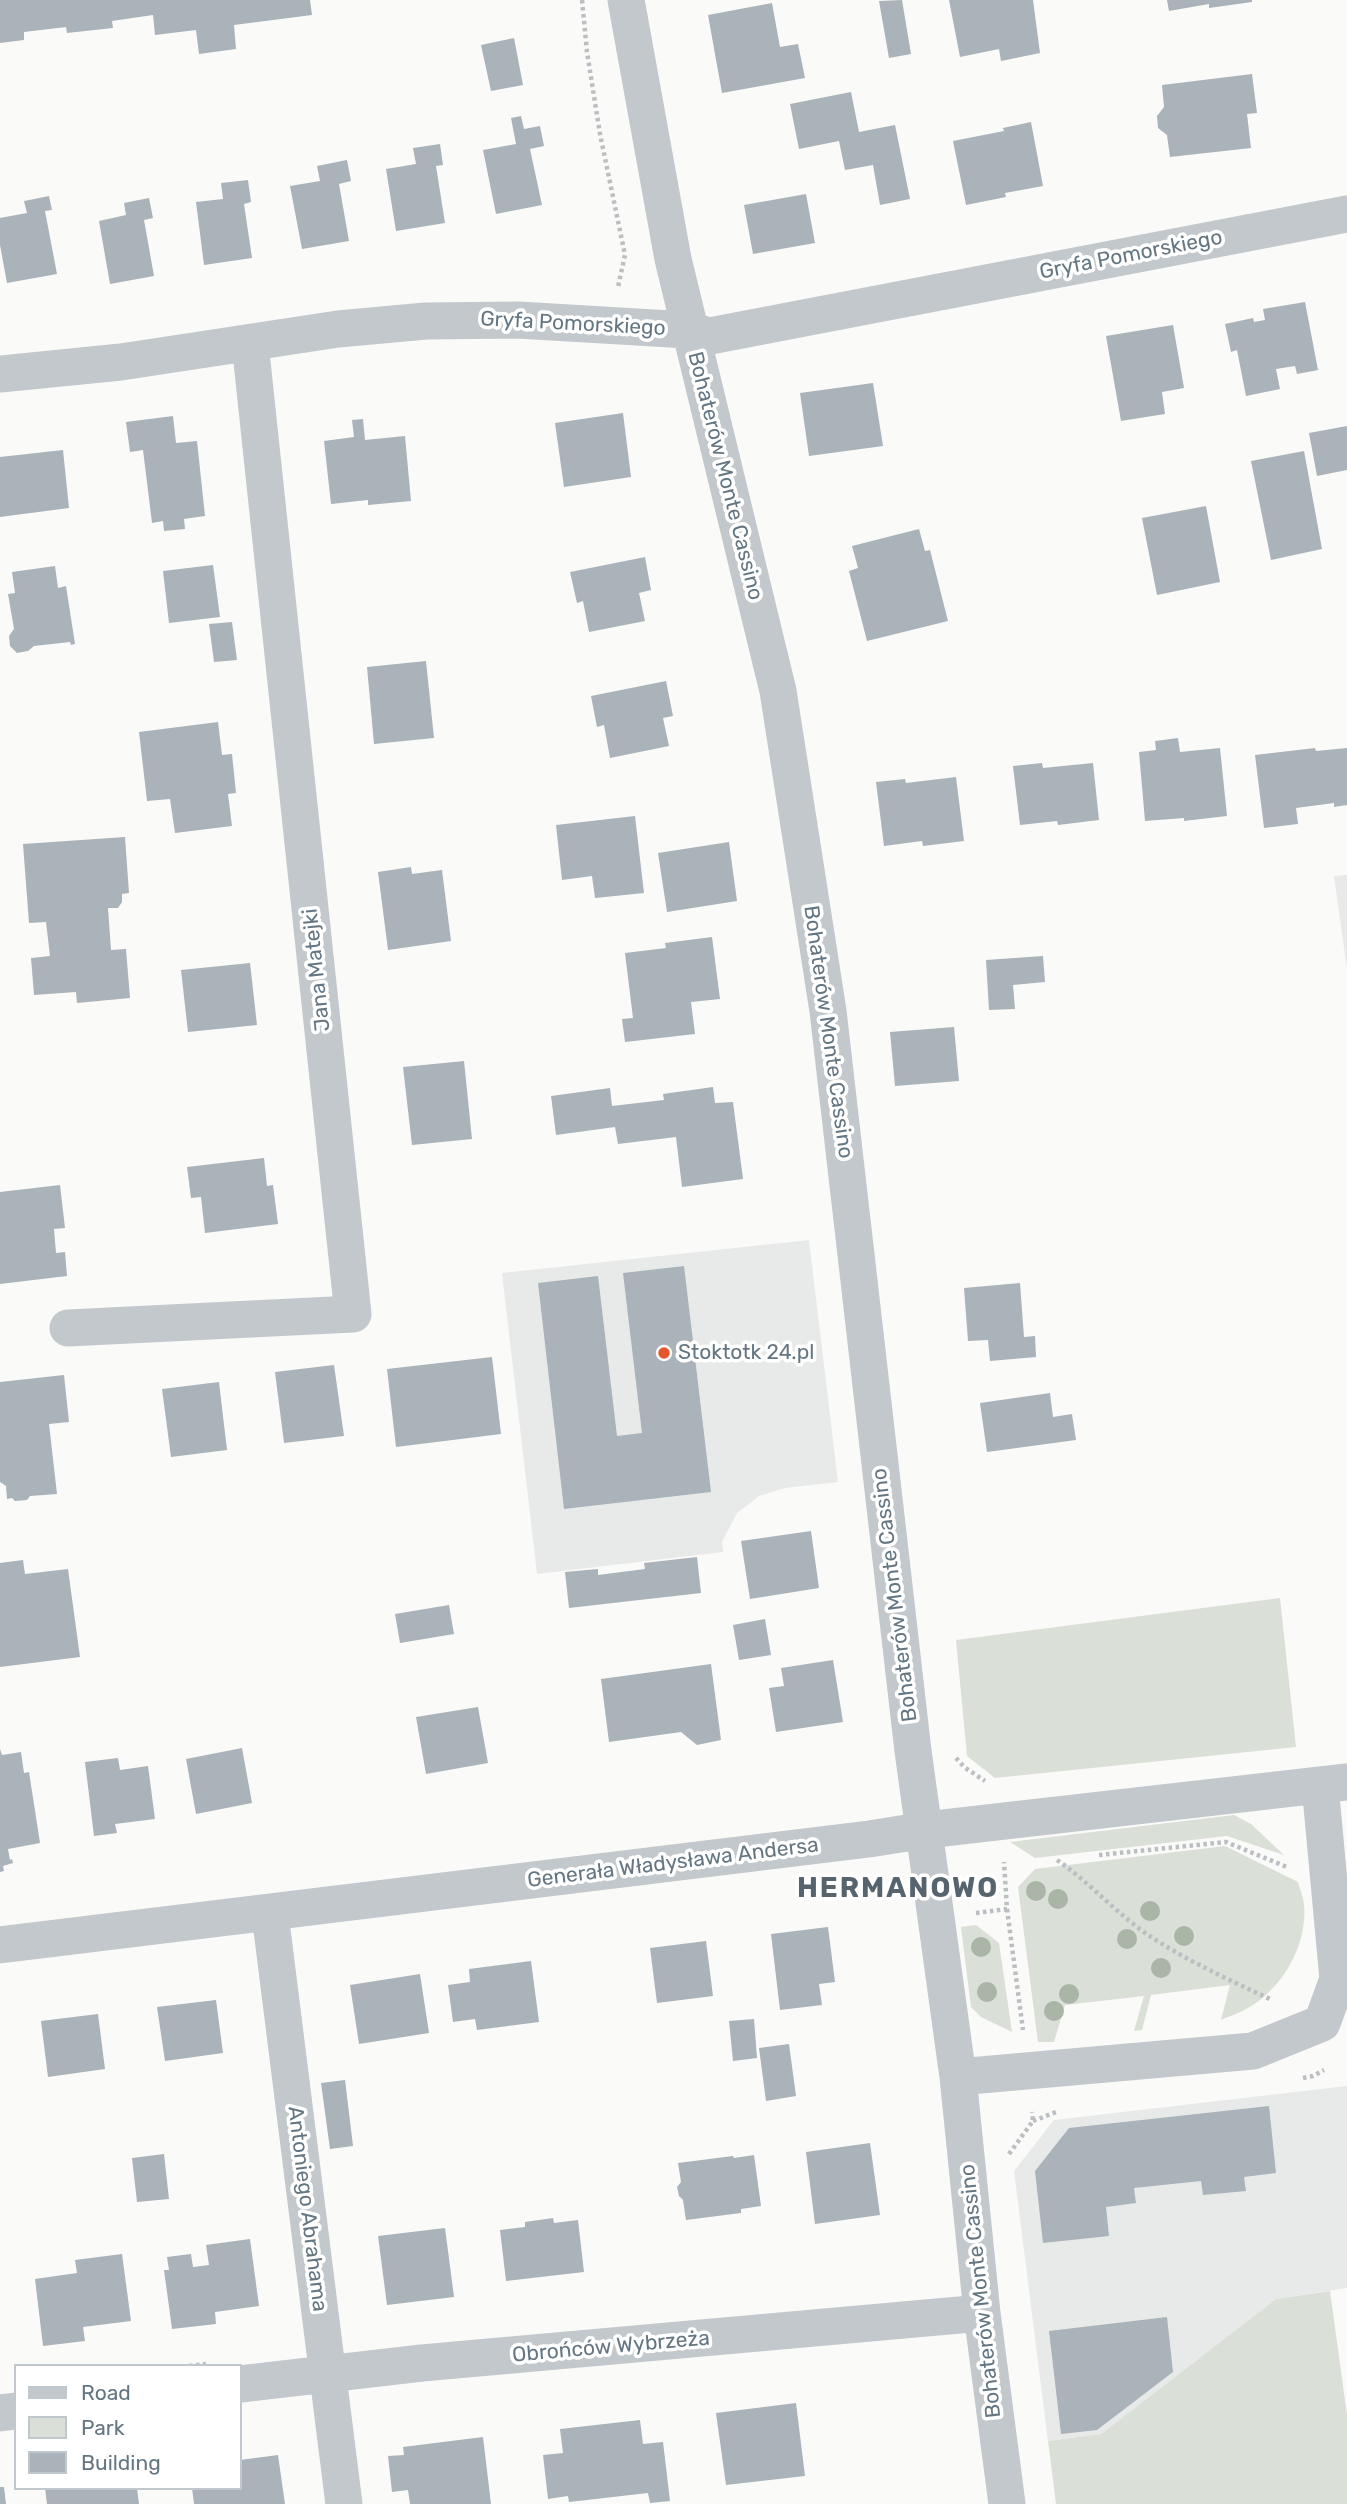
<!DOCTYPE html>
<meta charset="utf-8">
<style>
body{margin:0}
#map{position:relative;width:1347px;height:2504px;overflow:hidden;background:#fafaf8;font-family:Rubik,sans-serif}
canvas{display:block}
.legend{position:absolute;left:14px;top:2364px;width:228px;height:126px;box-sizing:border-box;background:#fff;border:2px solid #c1c8cd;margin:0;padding:9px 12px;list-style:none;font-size:21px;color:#657683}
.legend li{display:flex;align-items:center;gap:14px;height:35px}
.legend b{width:35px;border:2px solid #c1c8cd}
</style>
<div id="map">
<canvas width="1347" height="2504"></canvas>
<ul class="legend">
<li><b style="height:9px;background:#c3c8cc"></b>Road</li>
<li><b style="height:19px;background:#dadfd7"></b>Park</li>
<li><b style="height:19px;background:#aab3b9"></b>Building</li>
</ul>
</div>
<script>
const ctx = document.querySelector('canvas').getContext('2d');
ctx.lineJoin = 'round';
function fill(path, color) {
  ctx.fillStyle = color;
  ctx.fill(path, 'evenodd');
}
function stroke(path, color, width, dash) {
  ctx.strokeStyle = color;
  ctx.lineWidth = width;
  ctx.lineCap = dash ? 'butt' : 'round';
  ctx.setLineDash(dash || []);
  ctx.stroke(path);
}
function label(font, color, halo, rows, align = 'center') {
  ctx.font = font + ' Rubik,sans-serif';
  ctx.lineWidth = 7;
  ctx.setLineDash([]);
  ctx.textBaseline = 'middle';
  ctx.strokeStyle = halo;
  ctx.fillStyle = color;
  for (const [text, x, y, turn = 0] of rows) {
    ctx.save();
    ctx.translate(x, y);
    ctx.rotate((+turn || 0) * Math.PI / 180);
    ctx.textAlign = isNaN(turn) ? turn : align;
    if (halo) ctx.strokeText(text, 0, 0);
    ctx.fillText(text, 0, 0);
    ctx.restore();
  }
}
const built = new Path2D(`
 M1347,875v94l-13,-93z
 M809,1240l29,242 -53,6 -26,8 -22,17 -15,29 1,10 -186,22 -35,-301z
 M1347,2086v202l-71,11 -175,135 -53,7 -34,-270 40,-51z`);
const green = new Path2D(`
 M1280,1598l16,149 -301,31 -28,-22 -11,-116z
 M1234,1815l17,9 33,31 -57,-19 -192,22 -25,-16z
 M1225,1846l73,36c2,7 5,15 6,22 4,41 -22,86 -58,105 -8,5 -17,7 -25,11l9,-35 -79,10 -9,35 -8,1 10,-35 -79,9 -11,37h-16l-20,-155 17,-18z
 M976,1925l23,18 13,89 -31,-15 -10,-10 -10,-80z
 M1330,2291l17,124v89h-291l-8,-63 53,-7 175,-135z`);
const building = new Path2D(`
 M0,0h310l2,15 -78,10 2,24 -37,5 -3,-24 -41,5 -2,-20 -41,6 1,7 -46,5 -1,-6 -42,5v8l-24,3z
 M902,0l9,54 -22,4 -10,-57z
 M949,0h84l7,53 -39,8 -2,-12 -39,8z
 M1167,0h85v2l-43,6v-4l-40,7z
 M772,3l8,44 18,-3 7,34 -83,15 -14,-78z
 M514,38l9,47 -32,6 -10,-46z
 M1252,74l5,39 -10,1 4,34 -81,9 -3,-22 -9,-7 -1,-12 7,-9 -2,-22z
 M851,92l8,40 36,-7 15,74 -30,6 -7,-40 -28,5 -6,-29 -40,8 -9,-45z
 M521,116l3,13 16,-3 4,20 -14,3 12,56 -46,9 -13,-64 33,-6 -5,-26z
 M1031,122l12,64 -38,7 1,4 -40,8 -13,-64 51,-10 -1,-3z
 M440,144l3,21 -7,1 9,57 -49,8 -10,-62 30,-5 -3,-16z
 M347,160l4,21 -12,3 10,57 -47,8 -12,-63 30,-5 -3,-15z
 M248,180l3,22 -7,2 8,54 -48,7 -8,-63 27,-3 -2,-16z
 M806,194l9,49 -62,11 -9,-49z
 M49,196l3,14 -7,1 12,63 -50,9 -7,-38v-27l27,-5 -3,-12z
 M149,198l4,20 -9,2 10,56 -44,8 -11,-63 27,-6 -2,-12z
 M1305,302l13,68 -21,4 -2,-8 -19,3 4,20 -34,7 -9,-46 -6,2 -6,-28 28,-6 1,4 11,-2 -2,-11z
 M1173,325l11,63 -22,4 3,22 -44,7 -15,-85z
 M873,383l10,63 -74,10 -9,-63z
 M623,413l8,64 -67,10 -9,-64z
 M173,416l3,27 21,-2 8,75 -21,3 1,10 -21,2 -1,-10 -11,2 -9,-73 -13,2 -4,-30z
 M363,419l2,21 40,-4 6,65 -43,4v-5l-37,4 -7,-63 30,-4 -2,-17z
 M1347,426v44l-30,6 -8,-43z
 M63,450l6,58 -69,9v-60z
 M1304,451l18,98 -51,11 -20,-99z
 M1206,506l14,76 -63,13 -15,-77z
 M919,529l6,22 5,-1 18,71 -81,20 -18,-70 9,-3 -6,-22z
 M645,557l6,33 -12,3 6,28 -56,11 -6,-31 -6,2 -7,-31z
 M213,565l7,52 -51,6 -6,-52z
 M55,566l3,22 8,-2 9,58 -4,1 -1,-3 -36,4 -6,5 -11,2 -7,-7 -1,-10 5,-7 -6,-35 7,-1 -3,-21z
 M232,622l5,38 -23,2 -5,-38z
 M426,661l8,77 -60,6 -7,-77z
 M666,681l7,35 -10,2 6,28 -59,12 -6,-33 -7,2 -6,-31z
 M218,722l4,33 10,-1 4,39 -8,1 4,32 -57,7 -5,-34 -23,2 -8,-69z
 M1178,738l2,14 40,-4 7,68 -43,5v-3l-39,3 -6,-69 17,-2 -1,-9z
 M1315,748l1,3 31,-3v57l-13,2v-4l-38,5 2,16 -34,4 -9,-73z
 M1042,763l1,5 50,-5 6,57 -41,5 -1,-4 -37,4 -7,-59z
 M956,777l8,64 -41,5 -1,-5 -38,5 -8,-64 29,-3 1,4z
 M635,816l9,77 -49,5 -3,-22 -30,4 -6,-55z
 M125,837l4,56 -7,1v8l-4,6h-10l3,42 15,-1 4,49 -53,5 -1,-11 -42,3 -3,-37 19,-2 -4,-34 -17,1 -6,-79z
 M729,842l8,59 -70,11 -9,-59z
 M411,867l1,7 30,-4 9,71 -63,9 -10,-78z
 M712,937l8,62 -29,3 4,32 -70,8 -3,-23 11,-1 -8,-65 41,-5 -1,-5z
 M1043,956l2,26 -32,3 2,24 -26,1 -3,-50z
 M250,963l7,62 -69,7 -7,-62z
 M954,1027l5,54 -64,5 -5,-54z
 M464,1061l8,78 -60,6 -9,-78z
 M713,1087l2,16 18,-1 10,77 -61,8 -6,-50 -58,7 -3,-17 -59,8 -5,-39 59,-8 2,18 52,-6 -1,-6z
 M264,1158l3,28 6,-1 5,39 -73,9 -4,-36 -10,1 -4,-31z
 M60,1185l5,43 -11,1 2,24 9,-1 2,24 -67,8v-92z
 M684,1266l27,226 -147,17 -26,-226 60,-7 19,160 25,-3 -19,-160z
 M1020,1283l4,54 11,-1 1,21 -46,4 -2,-21 -20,1 -4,-53z
 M492,1357l9,77 -105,13 -9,-78z
 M334,1365l10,71 -60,7 -9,-71z
 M64,1375l5,47 -20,2 8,70 -27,2 -3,4 -12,1 -3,-3 -5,1 -1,-13 -6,-4v-100z
 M219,1382l8,68 -56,7 -9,-68z
 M1050,1393l3,24 19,-3 4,26 -89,12 -7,-49z
 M811,1531l8,57 -69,11 -9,-58z
 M697,1557l4,36 -132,15 -4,-36 33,-3v6l47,-6 -1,-6z
 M23,1560l2,14 43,-5 12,88 -80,10v-104z
 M449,1605l5,29 -54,9 -5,-29z
 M765,1619l6,36 -32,5 -6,-35z
 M833,1660l10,62 -67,10 -7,-44 15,-2 -3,-18z
 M711,1664l10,76 -24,5 -16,-13 -72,10 -8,-63z
 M478,1707l10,56 -62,11 -10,-57z
 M242,1748l10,55 -56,11 -10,-55z
 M0,1749l2,6 19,-3 3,21 5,-1 11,71 -32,6 2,11 2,-1 1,4 -10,3 1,5 -4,1z
 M118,1758l2,12 28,-4 7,53 -40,5 2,9 -23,3 -9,-74z
 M828,1927l7,55 -16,2 3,21 -42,5 -9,-76z
 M706,1941l7,55 -56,7 -7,-55z
 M531,1961l8,61 -62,8 -2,-11 -22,3 -5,-37 22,-3 -1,-13z
 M420,1974l9,59 -70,11 -9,-59z
 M216,2000l7,53 -58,8 -8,-54z
 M98,2014l7,55 -57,8 -7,-56z
 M754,2019l3,39 -24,3 -4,-40z
 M789,2044l7,52 -30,5 -7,-53z
 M345,2080l8,66 -23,3 -9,-66z
 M1269,2106l7,67 -32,4 2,14 -43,4 -2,-14 -67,7 2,15 -30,4 3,29 -66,7 -8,-72 34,-43z
 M870,2143l10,72 -65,9 -9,-72z
 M164,2154l5,45 -32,3 -5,-44z
 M754,2155l7,51 -20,3v4l-55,7 -3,-20 -4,-4 -2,-9 4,-5 -3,-19 55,-7 1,2z
 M553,2218l1,5 24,-3 6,52 -78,9 -6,-51 25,-3v-5z
 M445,2228l9,69 -67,8 -9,-69z
 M250,2239l9,67 -44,6 1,12 -44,5 -8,-59h5l-2,-13 24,-3 2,13 16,-2 -3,-20z
 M122,2254l9,67 -48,6 2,14 -42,5 -8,-67 42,-6 -2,-13z
 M1167,2317l6,55 -76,58 -36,4 -12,-103z
 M796,2403l9,73 -79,9 -10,-72z
 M640,2420l3,24 20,-2 7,59 -20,2 -2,-10 -79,9 -1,-6 -20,3 -5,-44 20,-2 -3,-24z
 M483,2437l8,67h-81l-2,-14 -16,2 -4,-36 16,-1 -1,-8z
 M278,2455l7,49h-91l-2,-16h48v-28z
 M0,2487h4l2,17h-6z
 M45,2488h92l2,16h-92z`);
const path = new Path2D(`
 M582,0l5,52 13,82 25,121 -7,32
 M956,1758l8,9 21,14
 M1099,1855l127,-13 61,25
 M1057,1860c32,22 59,53 91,75 39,26 82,45 124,65
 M1007,1909l16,121
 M976,1913l31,-4 -3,-47
 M1303,2078l10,-2 11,-6
 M1033,2121l26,-10
 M1009,2154l24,-33 -1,-9
 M189,2366l17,-2`);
const street = new Path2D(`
 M626,0l47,259 105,432 50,320 85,740 45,326 24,236 25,191
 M0,374l121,-12 217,-33 88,-8 92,-1 170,10 22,6 637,-122
 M68,1328l285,-14 -103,-971
 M270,1914l74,590
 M0,1945l869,-106 57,-9 421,-48
 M958,2077l295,-26 69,-28 16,-44 -18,-194
 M240,2384l182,-21 560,-50
 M0,2413l16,-2`);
const trees = [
 [1036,1891],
 [1058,1899],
 [1150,1911],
 [1184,1936],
 [1127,1939],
 [981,1947],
 [1161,1968],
 [987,1992],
 [1069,1994],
 [1054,2011]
];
const markers = [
 [664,1353,7,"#e4572e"]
];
const streetNames = [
 ["Gryfa Pomorskiego",1131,255,-11],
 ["Gryfa Pomorskiego",573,324,3],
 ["Bohaterów Monte Cassino",725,476,76],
 ["Jana Matejki",317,970,-96],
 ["Bohaterów Monte Cassino",828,1032,82],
 ["Bohaterów Monte Cassino",895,1595,-97],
 ["Generała Władysława Andersa",673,1863,-7],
 ["Antoniego Abrahama",307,2209,83],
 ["Bohaterów Monte Cassino",981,2291,-96],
 ["Obrońców Wybrzeża",611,2347,-5]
];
const poiNames = [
 ["Stoktotk 24.pl",678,1353]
];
const districtNames = [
 ["HERMANOWO",898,1889]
];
fill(built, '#e8e9e9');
fill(green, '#dadfd7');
fill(building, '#aab3b9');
stroke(path, '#bbbfc2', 4.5, [3.5, 3.5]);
stroke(street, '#c3c8cc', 37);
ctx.fillStyle = '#aab4a7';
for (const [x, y] of trees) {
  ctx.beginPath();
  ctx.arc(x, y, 10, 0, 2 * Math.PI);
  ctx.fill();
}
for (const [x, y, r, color] of markers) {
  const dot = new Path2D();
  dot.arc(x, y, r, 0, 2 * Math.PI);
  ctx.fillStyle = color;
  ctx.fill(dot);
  stroke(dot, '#fff', 2.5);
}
label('21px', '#657683', '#fff', streetNames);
label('21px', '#657683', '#fff', poiNames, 'left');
ctx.letterSpacing = '2px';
label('bold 28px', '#57646e', '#fff', districtNames);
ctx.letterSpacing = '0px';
</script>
